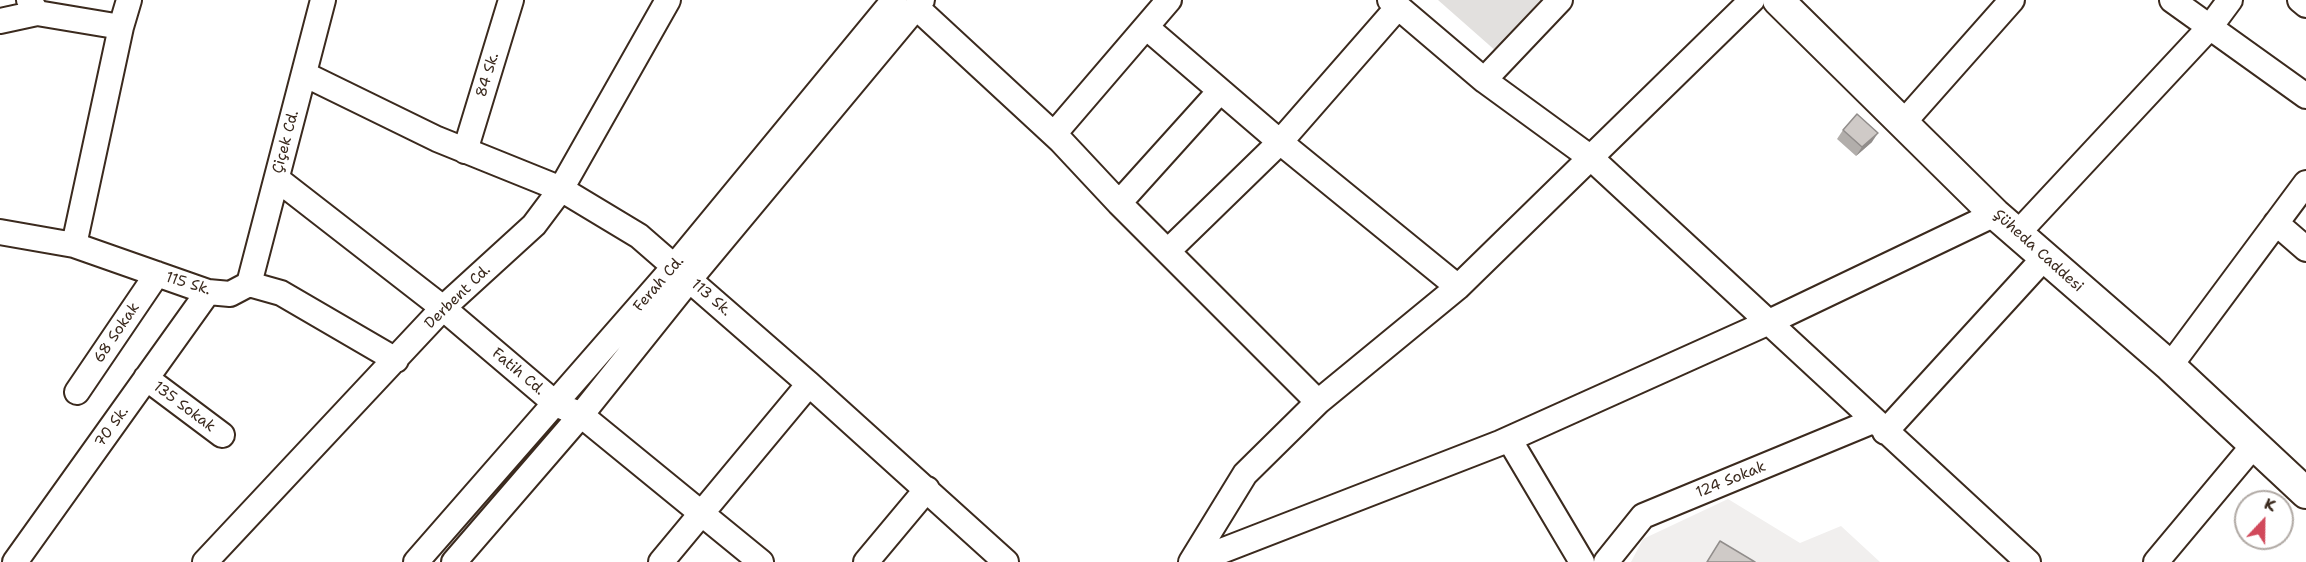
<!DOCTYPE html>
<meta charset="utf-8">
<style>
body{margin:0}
#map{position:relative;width:2306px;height:562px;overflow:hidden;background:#fff;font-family:"Shantell Sans",sans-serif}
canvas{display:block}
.north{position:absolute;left:2234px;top:490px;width:60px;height:60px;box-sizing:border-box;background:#fff;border:2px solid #b1aaa5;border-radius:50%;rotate:22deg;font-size:16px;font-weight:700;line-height:24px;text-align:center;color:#3b2a1e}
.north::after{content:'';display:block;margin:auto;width:21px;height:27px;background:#d1495b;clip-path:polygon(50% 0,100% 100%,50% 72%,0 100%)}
</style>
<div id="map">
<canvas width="2306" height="562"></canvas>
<div class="north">K</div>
</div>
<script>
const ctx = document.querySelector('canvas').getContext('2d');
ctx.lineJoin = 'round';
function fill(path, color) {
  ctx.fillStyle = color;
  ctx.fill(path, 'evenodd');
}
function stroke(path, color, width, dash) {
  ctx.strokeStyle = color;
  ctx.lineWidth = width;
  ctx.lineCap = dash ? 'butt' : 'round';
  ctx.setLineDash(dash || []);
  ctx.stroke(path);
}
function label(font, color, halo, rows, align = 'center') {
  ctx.font = font + ' "Shantell Sans",sans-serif';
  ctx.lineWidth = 5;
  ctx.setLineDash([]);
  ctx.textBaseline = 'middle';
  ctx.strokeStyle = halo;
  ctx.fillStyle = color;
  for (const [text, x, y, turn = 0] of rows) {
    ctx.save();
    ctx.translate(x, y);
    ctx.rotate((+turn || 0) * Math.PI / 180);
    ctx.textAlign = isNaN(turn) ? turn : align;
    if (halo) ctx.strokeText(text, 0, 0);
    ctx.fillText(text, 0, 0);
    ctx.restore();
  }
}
const built = new Path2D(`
 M1728,499l72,44 41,-17 39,36h-249l12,-23z`);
const green = new Path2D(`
 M1438,0h104l-45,52z`);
const minor = new Path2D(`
 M29,0l8,13 84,14
 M1390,0l94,80 107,78 437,404
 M2172,0l134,96
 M2300,0l6,5
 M916,7l145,134 58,62 199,199
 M0,21l37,-8
 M1146,27l134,115 178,145
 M304,74l133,65 124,50 78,47 170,148 197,178
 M1484,80l76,-80
 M1903,123l109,-123
 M1054,134l115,-134
 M465,151l46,-151
 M277,179l166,129 113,96 25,11 180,147
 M1119,203l101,-112
 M2276,223l30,26
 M0,232l74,13 134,47 22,2 19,-10 32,9 115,67
 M2017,234l193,-207 20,-27
 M74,245l47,-218 8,-27
 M1169,250l111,-108 118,-135
 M249,284l74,-284
 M2170,366l136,-183
 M146,378l76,57
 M77,392l80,-118
 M1885,432l159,-174
 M1509,439l73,123
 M15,562l193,-270
 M205,562l238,-254 91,-83 27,-36 107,-189
 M416,562l258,-295 220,-267
 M454,562l127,-147 108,-135 233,-280
 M661,562l148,-178
 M866,562l61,-73
 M1191,562l54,-88 73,-72 140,-115 294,-287
 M1193,562l307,-119 267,-120 228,-109
 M1606,562l37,-46 230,-95
 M2156,562l97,-116`);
const major = new Path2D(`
 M1778,0l217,214 175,152 136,127`);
const wall = new Path2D(`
 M1843,130l29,12 -16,14 -19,-17z`);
const shadedWall = new Path2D(`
 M1878,133l-6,9 -16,14 6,-9z`);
const building = new Path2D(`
 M1857,114l21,19 -16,14 -19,-17z
 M1720,541l35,21h-48z`);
const streetNames = [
 ["84 Sk.",488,75,-73],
 ["Çiçek Cd.",286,142,-75],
 ["Şüheda Caddesi",2038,251,42],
 ["115 Sk.",188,284,17],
 ["Ferah Cd.",659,284,-49],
 ["Derbent Cd.",458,297,-44],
 ["113 Sk.",711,298,41],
 ["68 Sokak",117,333,-56],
 ["Fatih Cd.",518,372,40],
 ["135 Sokak",184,407,37],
 ["70 Sk.",112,427,-54],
 ["124 Sokak",1731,480,-22]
];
fill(built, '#f1efee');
fill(green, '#e2e0de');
stroke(minor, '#3b2a1e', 28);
stroke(major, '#3b2a1e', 34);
stroke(minor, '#fff', 24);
stroke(major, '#fff', 30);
fill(wall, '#b2aeab');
fill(shadedWall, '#918d8b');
fill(building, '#cfcac7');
stroke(building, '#918d8b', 1.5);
label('15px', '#3b2a1e', '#fff', streetNames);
</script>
